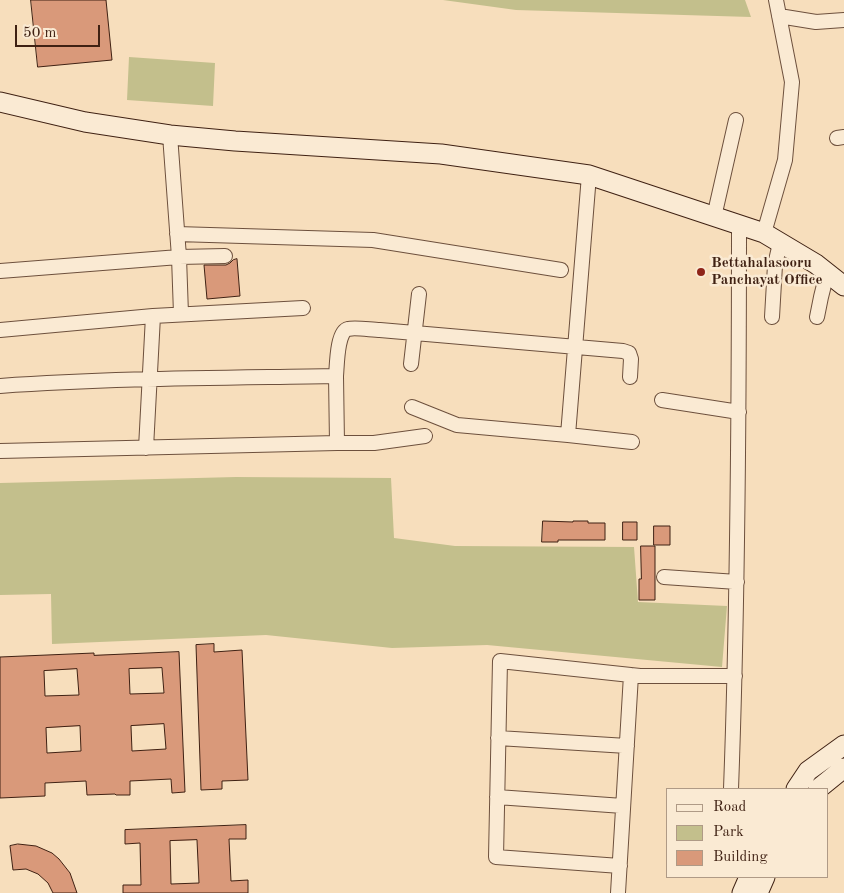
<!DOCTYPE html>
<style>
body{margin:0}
#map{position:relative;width:844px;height:893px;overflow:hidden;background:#f7debc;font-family:"Old Standard TT",serif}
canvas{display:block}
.legend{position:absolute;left:666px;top:788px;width:162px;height:90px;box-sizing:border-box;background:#faead3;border:1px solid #af9a86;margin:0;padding:6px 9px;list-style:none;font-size:15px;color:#3f2113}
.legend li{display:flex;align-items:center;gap:10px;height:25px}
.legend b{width:25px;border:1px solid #af9a86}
.scale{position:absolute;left:15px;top:25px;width:85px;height:22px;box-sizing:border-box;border:2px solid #3f2113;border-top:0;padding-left:6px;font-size:15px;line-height:18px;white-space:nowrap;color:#3f2113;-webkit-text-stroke:4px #faead3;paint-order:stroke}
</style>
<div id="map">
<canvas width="844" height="893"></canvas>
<ul class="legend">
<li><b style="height:6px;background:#faead3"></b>Road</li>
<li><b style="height:14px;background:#c3bf8c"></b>Park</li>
<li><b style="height:14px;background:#d9997a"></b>Building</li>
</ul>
<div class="scale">50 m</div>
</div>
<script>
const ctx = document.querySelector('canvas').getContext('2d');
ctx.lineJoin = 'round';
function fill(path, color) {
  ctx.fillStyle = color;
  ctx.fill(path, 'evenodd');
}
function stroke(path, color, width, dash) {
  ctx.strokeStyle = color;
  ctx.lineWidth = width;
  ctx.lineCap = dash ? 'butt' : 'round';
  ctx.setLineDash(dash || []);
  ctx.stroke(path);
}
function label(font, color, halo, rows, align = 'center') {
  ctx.font = font + ' "Old Standard TT",serif';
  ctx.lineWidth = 5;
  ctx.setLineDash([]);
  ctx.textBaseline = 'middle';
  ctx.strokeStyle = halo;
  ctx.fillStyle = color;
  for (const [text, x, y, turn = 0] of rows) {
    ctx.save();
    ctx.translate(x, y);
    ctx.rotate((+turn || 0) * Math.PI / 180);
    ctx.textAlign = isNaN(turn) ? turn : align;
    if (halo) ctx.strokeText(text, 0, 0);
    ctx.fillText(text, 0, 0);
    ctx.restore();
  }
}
const green = new Path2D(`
 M443,0h302l6,17 -235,-7z
 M129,57l86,6 -2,43 -86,-6z
 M236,477l155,1 3,60 61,8 179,1 4,55 89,4 -5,61 -235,-22 -95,3 -126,-13 -214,9 -1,-50 -51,1v-112z`);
const building = new Path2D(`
 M31,0h75l6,60 -74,7z
 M237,259l3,37 -33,3 -3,-34h22l4,-2 3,-3z
 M543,521l30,1v-1h15v2h17v17h-47v2h-16z
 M623,522h14v18h-14z
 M654,526h16v19h-16z
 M641,546h14v54h-16v-21h2z
 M214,644v8l28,-2 6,130 -26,1v8l-21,1 -5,-145z
 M179,652l6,140 -13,1 -1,-14 -41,2v14h-14l-1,-1 -28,1 -1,-14 -41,2v13l-45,2v-141l94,-4v2zM162,668l2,25 -34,1 -1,-25zM77,669l2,26 -34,1 -1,-25zM164,724l2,25 -34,2 -1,-25zM80,726l1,25 -34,2 -1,-25z
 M246,825v14h-17l2,42 17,-1v13h-125v-8h18l-1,-42 -15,1v-14zM197,840l2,43 -28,1 -1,-43z
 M18,844l18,2 16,7 7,6 11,14 7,20h-24l-5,-10 -10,-9 -12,-5 -13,1 -3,-24z`);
const street = new Path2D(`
 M779,16l37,6 28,-2
 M170,135l9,122 2,57
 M837,138l7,-1
 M714,217l22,-97
 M764,233l21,-73 7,-78 -16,-82
 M177,234l196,6 188,30
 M0,271l179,-14 46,-1
 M772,317l3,-52 5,-22
 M817,317l4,-20 6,-24
 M0,330l153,-14 150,-8
 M411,364l8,-70
 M336,376c1,-10 1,-45 12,-47 7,-2 24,1 32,1l243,21 6,2 2,6 -1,18
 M0,386c112,-8 224,-8 336,-10l1,67
 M662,400l77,12
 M412,407l45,18 111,10 64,7
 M568,435l21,-260
 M146,448l7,-132
 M0,451l337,-8h37l51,-7
 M664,577l73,5
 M498,738l129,8
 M731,789c7,-188 8,-376 8,-565
 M497,797l126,9
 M620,866l-124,-9 4,-196 140,15h95
 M618,893l13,-218`);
const secondary = new Path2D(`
 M0,102l85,20 85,13 65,6 206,13 148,21 175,58 52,31 28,22
 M796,789l12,-18 36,-26
 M818,789l26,-21
 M742,893l7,-16
 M758,893l7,-16`);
const markers = [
 [701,272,5,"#8f2418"]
];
const poiNames = [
 ["Bettahalasooru",711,263],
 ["Panchayat Office",711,280]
];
fill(green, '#c3bf8c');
fill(building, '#d9997a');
stroke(building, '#3f2113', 1);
stroke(street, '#6d503d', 16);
stroke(secondary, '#3f2113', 21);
stroke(street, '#faead3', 14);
stroke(secondary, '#faead3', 19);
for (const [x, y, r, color] of markers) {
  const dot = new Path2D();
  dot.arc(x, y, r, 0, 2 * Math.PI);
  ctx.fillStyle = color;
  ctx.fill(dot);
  stroke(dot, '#faead3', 2);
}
label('bold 15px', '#3f2113', '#faead3', poiNames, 'left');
</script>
